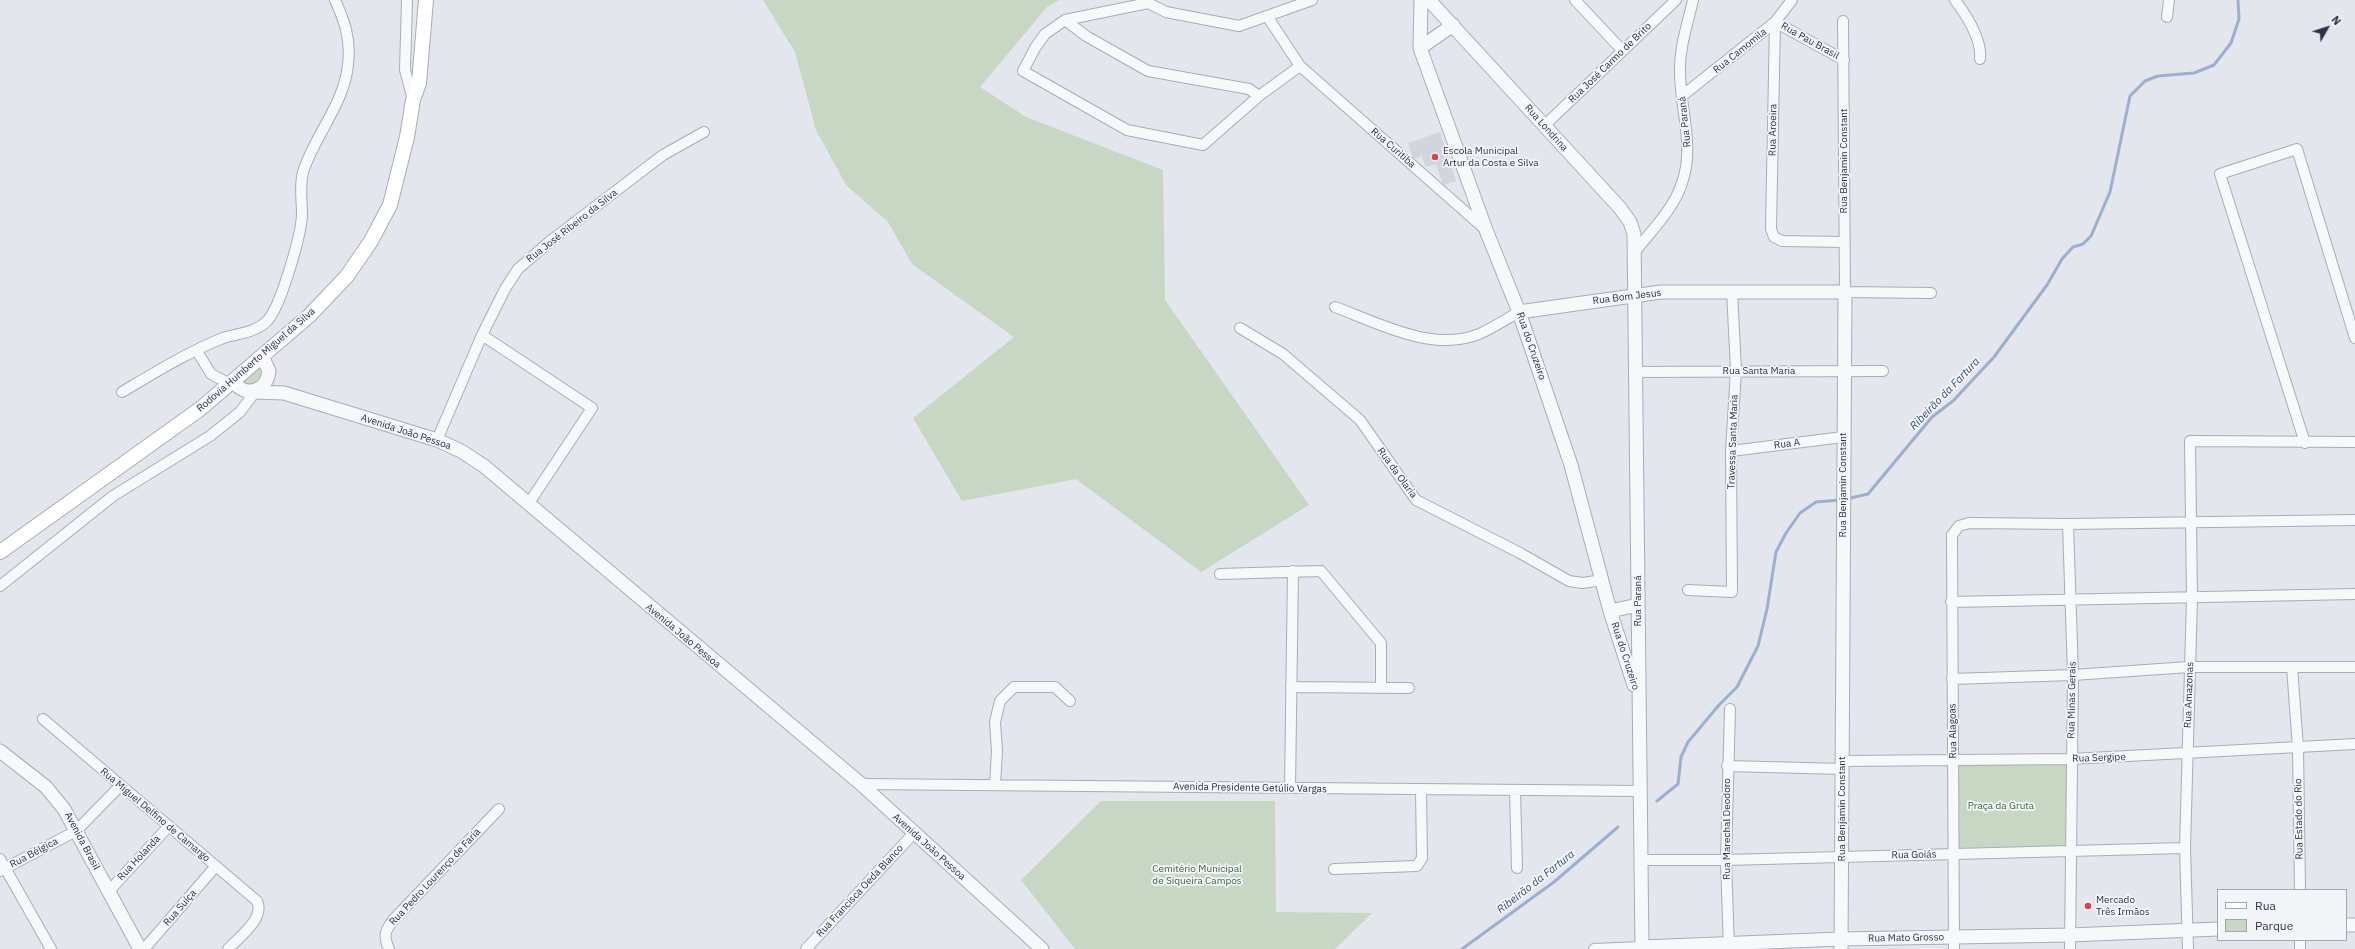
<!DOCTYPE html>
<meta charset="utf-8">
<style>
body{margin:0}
#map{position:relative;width:2355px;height:949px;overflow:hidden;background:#e3e6ec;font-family:"IBM Plex Sans",sans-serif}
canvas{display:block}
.legend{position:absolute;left:2217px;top:889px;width:130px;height:52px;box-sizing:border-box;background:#f4f5f9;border:1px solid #a3a7b1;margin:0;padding:5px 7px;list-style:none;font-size:12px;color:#2a3146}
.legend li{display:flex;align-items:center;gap:8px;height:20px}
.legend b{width:20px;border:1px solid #a3a7b1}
.north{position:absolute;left:2307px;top:8px;width:40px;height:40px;-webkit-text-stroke:3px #f4f5f9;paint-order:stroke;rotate:51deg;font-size:11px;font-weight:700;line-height:16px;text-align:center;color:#2a3146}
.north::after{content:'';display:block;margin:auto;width:14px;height:18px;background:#2a3146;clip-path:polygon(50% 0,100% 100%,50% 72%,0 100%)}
</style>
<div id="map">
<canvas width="2355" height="949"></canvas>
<ul class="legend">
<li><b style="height:5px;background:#fff"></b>Rua</li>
<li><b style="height:11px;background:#c7d7c4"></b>Parque</li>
</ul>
<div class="north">N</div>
</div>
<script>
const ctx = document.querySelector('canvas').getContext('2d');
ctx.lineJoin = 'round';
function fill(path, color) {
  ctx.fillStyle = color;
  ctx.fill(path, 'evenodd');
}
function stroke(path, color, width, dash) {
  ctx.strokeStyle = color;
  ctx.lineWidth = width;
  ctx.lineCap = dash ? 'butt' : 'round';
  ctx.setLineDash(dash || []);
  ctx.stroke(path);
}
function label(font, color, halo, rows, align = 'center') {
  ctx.font = font + ' "IBM Plex Sans",sans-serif';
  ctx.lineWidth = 3.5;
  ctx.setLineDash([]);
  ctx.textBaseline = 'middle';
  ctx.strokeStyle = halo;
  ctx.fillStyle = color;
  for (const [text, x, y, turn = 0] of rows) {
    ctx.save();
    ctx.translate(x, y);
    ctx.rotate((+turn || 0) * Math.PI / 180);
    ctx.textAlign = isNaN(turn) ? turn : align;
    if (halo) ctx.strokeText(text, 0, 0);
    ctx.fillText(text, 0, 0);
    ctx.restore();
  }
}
const built = new Path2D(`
 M1440,132l16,49 -13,4 -7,-21 -10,3 -4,-11 -9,3 -5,-16z`);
const green = new Path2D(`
 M763,0h296l-12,7 -67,80 46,30 137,53 2,130 144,205 -108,67 -125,-93 -114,22 -49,-83 101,-81 -102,-73 -24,-42 -42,-37 -30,-55 -21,-78z
 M262,358l5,6 -7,24 -24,-4z
 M2068,762l1,85 -111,5 -2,-89z
 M1101,801h174l1,111 96,1 -37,36h-260l-54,-69z`);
const stream = new Path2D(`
 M1846,499l22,-5 64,-77 21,-16 41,-44 53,-72 15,-26 11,-12 10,-3 8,-8 19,-44 20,-96 15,-15 13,-5 36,-3 20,-8 17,-22 8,-24 -1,-19
 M1657,801l21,-17 3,-27 7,-15 31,-37 18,-18 21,-41 9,-37 9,-57 10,-19 14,-20 16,-11 25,-2
 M1462,949l92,-67 64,-55`);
const minor = new Path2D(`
 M407,0l-2,70 8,30
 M1575,0l47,50
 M1955,0c12,16 27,39 25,59
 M1267,16l33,50 186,164
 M2167,17l2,-17
 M1065,20l21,16 62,35 101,18 10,7
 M1843,21l2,271 86,1
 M1300,66l-41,30 -56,49 -76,-15 -104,-59 12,-23 10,-14 20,-14 83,-17 18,9 73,14 73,-26
 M1682,96l93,-74 17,-22
 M1544,126l132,-126
 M1844,242l-62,-1 -8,-4 -3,-8 4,-207 69,38
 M1634,253c16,-21 40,-44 48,-70 13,-37 -2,-73 -2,-111 -1,-24 8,-49 13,-72
 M1335,307c43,16 98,46 144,27 14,-6 27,-15 40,-22
 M1240,328l43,26 77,66 56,80 104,53 49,28 13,2 21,-3
 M482,335l110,73 -63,95
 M197,351l14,23 19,10
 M1635,372l248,-1
 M122,392c32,-19 66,-40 101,-54 15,-5 33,-5 45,-18 13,-15 33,-84 34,-105 0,-15 -3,-32 2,-46 12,-35 41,-67 44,-105 3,-24 -3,-42 -13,-64
 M437,440l45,-105 23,-46 13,-20 31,-27 114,-87 41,-23
 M2305,443l-85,-269 77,-25 58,189
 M1731,451l112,-14
 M2068,524l5,151 -3,274
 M1220,574l101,-3 60,72v45
 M0,586l113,-90 97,-60 30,-24 15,-20
 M1688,590l44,2 -1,-141 5,-81 -4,-79
 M1951,602l404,-8
 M2292,667l6,81 2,142
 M1952,679l121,-4 116,-8h166
 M1291,687l118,1
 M43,719l214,182c8,18 -17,35 -29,48
 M1843,761l228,-2 284,-15
 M1727,766l116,3
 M861,784l779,7
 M995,785l2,-34 -2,-29 5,-21 14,-14h41l15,14
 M1290,788l3,-217
 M1515,790l2,78
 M0,859l51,90
 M1642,860h84l459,-12
 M1334,869l83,-3 5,-8 -1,-68
 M0,871l76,-40 45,-46
 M109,891l60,-65
 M144,949l72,-83
 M389,949c-6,-13 -4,-18 4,-29l106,-111
 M806,949l108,-116
 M1594,949l48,-2
 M1729,949l-3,-89 4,-151
 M1954,949l-2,-414 7,-9 10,-3 99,1 287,-4
 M2188,949l-3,-101 7,-250 -2,-157 165,1
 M2300,949v-9`);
const tertiary = new Path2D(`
 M1421,0l-1,48 66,182 33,82 52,153 39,146 24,74
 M1429,0l191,208 10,14 4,12 8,715
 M1420,48l33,-23
 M1519,312l142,-20h184l-4,657
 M233,381c13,18 34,10 36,-10l-7,-15
 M255,392l29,1 153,47 24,11 23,15 377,318 181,165
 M1610,611l28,-6
 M0,751l46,36 18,22 76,140
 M2346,925h9
 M1642,947l199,-8 229,-4 148,-6`);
const secondary = new Path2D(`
 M0,552l200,-143 109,-93 38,-40 24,-35 19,-36 17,-68 6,-37 6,-17 7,-83`);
const markers = [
 [1435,157,4,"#d84249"],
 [2088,906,4,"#d84249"]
];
const streetNames = [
 ["Rua Pau Brasil",1810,41,29],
 ["Rua Camomila",1740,51,-39],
 ["Rua José Carmo de Brito",1610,63,-44],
 ["Rua Paraná",1685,122,-96],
 ["Rua Londrina",1546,128,48],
 ["Rua Aroeira",1773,130,-89],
 ["Rua Curitiba",1393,148,41],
 ["Rua Benjamin Constant",1844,161,-90],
 ["Rua José Ribeiro da Silva",572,226,-38],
 ["Rua Bom Jesus",1627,297,-7],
 ["Rua do Cruzeiro",1531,346,71],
 ["Rodovia Humberto Miguel da Silva",256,360,-41],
 ["Rua Santa Maria",1759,371],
 ["Avenida João Pessoa",406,432,18],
 ["Travessa Santa Maria",1733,442,-88],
 ["Rua A",1787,444,-7],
 ["Rua da Olaria",1397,473,54],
 ["Rua Benjamin Constant",1843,485,-90],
 ["Rua Paraná",1638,601,-90],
 ["Avenida João Pessoa",683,636,40],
 ["Rua do Cruzeiro",1625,656,72],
 ["Rua Amazonas",2189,695,-88],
 ["Rua Minas Gerais",2072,700,-89],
 ["Rua Alagoas",1953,731,-91],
 ["Rua Sergipe",2099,758,-2],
 ["Avenida Presidente Getúlio Vargas",1250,788,1],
 ["Rua Benjamin Constant",1842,809,-90],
 ["Rua Miguel Delfino de Camargo",155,815,40],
 ["Rua Estado do Rio",2299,819,-91],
 ["Rua Marechal Deodoro",1727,829,-90],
 ["Avenida Brasil",82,841,62],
 ["Avenida João Pessoa",929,847,42],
 ["Rua Bélgica",34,853,-28],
 ["Rua Goiás",1914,855,-1],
 ["Rua Holanda",139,858,-47],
 ["Rua Pedro Lourenço de Faria",435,877,-47],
 ["Rua Francisca Oeda Blanco",860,891,-47],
 ["Rua Suíça",180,908,-49],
 ["Rua Mato Grosso",1906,938,-1]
];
const poiNames = [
 ["Escola Municipal",1443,151],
 ["Artur da Costa e Silva",1443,163],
 ["Mercado",2096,900],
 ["Três Irmãos",2096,912]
];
const parkNames = [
 ["Praça da Gruta",2001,806],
 ["Cemitério Municipal",1197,869],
 ["de Siqueira Campos",1197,881]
];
const waterNames = [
 ["Ribeirão da Fartura",1945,394,-46],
 ["Ribeirão da Fartura",1536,882,-38]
];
fill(built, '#d1d5de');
fill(green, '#c7d7c4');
stroke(stream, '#9dafce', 3);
stroke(minor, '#a8acb7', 12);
stroke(tertiary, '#a8acb7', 15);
stroke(secondary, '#a8acb7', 16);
stroke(minor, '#f7f8fa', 10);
stroke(tertiary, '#f7f8fa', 13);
stroke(secondary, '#fff', 14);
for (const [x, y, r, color] of markers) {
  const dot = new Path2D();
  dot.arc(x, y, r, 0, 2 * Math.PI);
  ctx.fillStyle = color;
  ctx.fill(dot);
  stroke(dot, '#f4f5f9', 1.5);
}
label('10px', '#2a3146', '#f4f5f9', streetNames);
label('10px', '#2a3146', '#f4f5f9', poiNames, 'left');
label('10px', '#3a6336', '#f4f5f9', parkNames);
label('italic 11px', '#304b7d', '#f4f5f9', waterNames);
</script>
